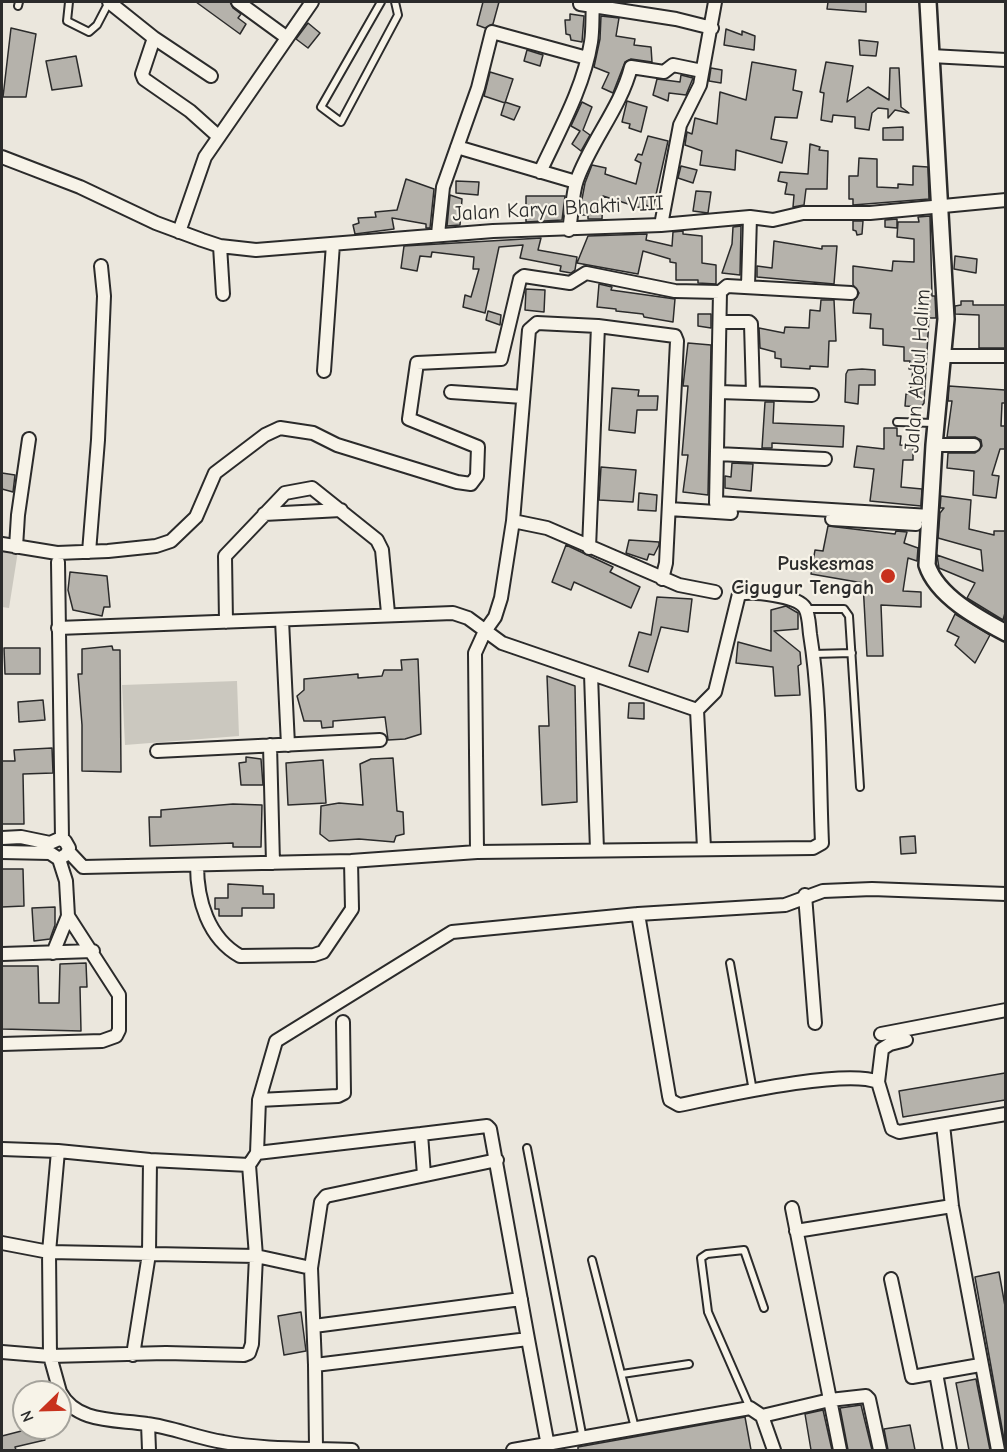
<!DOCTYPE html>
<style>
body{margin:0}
#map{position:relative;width:1007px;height:1452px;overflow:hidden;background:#ebe7dd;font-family:"Comic Neue",sans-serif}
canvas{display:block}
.frame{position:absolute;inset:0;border:3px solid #2b2b2b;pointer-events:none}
.north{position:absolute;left:12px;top:1380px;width:60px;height:60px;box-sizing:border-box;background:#f7f3e8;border:2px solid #a5a39c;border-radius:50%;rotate:247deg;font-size:16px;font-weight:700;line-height:24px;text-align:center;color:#2b2b2b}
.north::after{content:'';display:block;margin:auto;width:21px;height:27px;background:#c8321e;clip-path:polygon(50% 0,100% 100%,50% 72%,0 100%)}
</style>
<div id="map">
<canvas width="1007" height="1452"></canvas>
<div class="frame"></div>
<div class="north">N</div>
</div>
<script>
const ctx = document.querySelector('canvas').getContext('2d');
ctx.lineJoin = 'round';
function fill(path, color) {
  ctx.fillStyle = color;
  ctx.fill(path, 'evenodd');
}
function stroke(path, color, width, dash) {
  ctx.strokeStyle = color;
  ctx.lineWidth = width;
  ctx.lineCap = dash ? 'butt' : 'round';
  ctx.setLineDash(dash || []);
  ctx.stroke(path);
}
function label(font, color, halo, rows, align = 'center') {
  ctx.font = font + ' "Comic Neue",sans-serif';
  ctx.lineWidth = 4.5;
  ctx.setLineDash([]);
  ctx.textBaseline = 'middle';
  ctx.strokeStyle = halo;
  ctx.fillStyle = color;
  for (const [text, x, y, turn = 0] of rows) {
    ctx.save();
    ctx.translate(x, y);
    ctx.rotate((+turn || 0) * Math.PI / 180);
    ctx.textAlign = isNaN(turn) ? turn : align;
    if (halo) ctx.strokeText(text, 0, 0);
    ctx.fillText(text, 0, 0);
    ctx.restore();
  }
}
const green = new Path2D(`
 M2,548l16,3 -9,57 -7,-1z
 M237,681l2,55 -114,9 -3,-60z`);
const building = new Path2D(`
 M196,2h34l3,6 8,6 -3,4 8,6 -6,10z
 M483,2h16l-6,22 -8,4 -8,-3z
 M828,2h38v10l-39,-3z
 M570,14l14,2 -2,26 -11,-2 -1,-5 -4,-1 -1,-14h5z
 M601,16l18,2 -3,18 19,3 -1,6 17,2 1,15 -21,-3 -6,3 -12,31 -11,-5 7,-15 -15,-6 6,-28z
 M308,23l12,10 -12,15 -12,-9z
 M11,28l25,6 -10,63h-23z
 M726,29l16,6v-4l13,5 -1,14 -30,-5z
 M859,40l19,2 -2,14 -16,-1z
 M527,50l16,5 -3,11 -16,-5z
 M76,56l6,30 -30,4 -6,-29z
 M752,62l44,8 -3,20 9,2 -5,26 -22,-1 -4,22 16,3 -5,21 -46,-13 -1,20 -35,-5 2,-14 -17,-6 2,-13 5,2 3,-16 22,6 3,-32 26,8z
 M826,62l27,4 -6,36 21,-15 21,13 1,-32h9l2,39 8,6 -14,-3 -7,8v-9l-10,-1 -6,5 -3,17 -14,-2v-11l-22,-2 -1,7 -11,-2 3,-27 -4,-1z
 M711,68l11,2 -1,13 -12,-2z
 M490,72l23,7 -8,24 -21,-7z
 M681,75l12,3 -7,17 -17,-2 -1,8 -15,-6 4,-16 23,3z
 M627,101l20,6 -6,25 -12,-4 1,-4 -8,-2z
 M505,102l15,5 -6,13 -13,-5z
 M582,102l10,5 -9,23 7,5 -9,16 -9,-7 8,-13 -9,-5z
 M903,127v13h-20v-12z
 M648,136l20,5 -15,67 -8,-3 -1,4 -41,-13 -1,23h-14v-4h-9l6,-32 7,-18 14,3 -1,6 31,10 5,-21 -6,-3 3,-6 4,1z
 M810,144l10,3 -1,3 9,1 -1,38h-21l-2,16 -11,2 1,-12 -9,-1 2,-11 -9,-2 2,-9 28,2z
 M859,158l18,1v28l21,1v-4l15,1v-19l15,1 1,32 -76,6v-6h-4v-23h9z
 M681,166l16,4 -4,13 -15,-5z
 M406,179l28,10 -4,39h-4v-4l-34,-6 2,11 -39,5 -2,-9 6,-2 -1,-5 18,-1 -1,-5 22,-2z
 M456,181l23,1 -1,13 -22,-2z
 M696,191l15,1 -3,21 -15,-2z
 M450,195l12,4 -2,26 -13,1z
 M526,196h39l-3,24 -36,2z
 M930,216l2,80h3l1,22h-7l-5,85 -3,4 -16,-1 1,-12h4l3,-25h-4l1,-8h-6v-14l-21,-2v-16l-13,-1 1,-14 -18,-1 1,-12 5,-8 -6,-8v-19l39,5 1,-10 21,1v-23l-17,-2 1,-15h21l-1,-5z
 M897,219v9l-12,-1v-7z
 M853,221h10l-1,13 -5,1 -1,-4 -3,-1z
 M741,226l-1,49 -18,-2 10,-29 1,-17z
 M683,231v3l19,2v27l14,2v19l-18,-1v-3h-22v-17l-6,-1v-3l-27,-8 -5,23 -61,-11 11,-27 59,-2 -1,6 26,6 1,-14z
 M541,238l-3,12 39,7 -2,13 -4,3 -11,-2 1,-5 -41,-8 3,-13 -24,2 -14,66 -22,-6 2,-12 6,2 8,-28h-6l1,-12 -42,-5 -1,5 -11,-1 -3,15 -16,-3 3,-22z
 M774,241l48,8v-3h15l-3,38 -77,-7v-11l15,2z
 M955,256l22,3 -1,14 -22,-4z
 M599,284l13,3 -1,3 64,9 -2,23 -29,-5 -1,-3 -27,-3v-2l-19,-2z
 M526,289l19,1 -1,22 -19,-2z
 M821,300h13l2,41h-7l-1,26 -18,-1v3l-29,-2v-8l-6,-1v-6l-15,-4 -1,-20 25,5 1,-6 24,1 1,-18 10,1z
 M961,301h12v4h32v43h-26v-33l-24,-1v-8l6,-1z
 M488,311l13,4 -1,10 -14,-5z
 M698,314h13v14l-13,-2z
 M688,343l23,2 -3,150 -25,-3 5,-37h-6l6,-69h-5z
 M862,369l13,1v15h-16l-1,19 -13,-2 1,-28 2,-4z
 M949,386l56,4v13h-3l-1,23h4v23h-5l-8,26 7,1 -3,22 -23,-3 1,-24 -27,-3 1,-15h27l7,-7 -1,-6 -6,-3h-28l5,-36h-4z
 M612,388l27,2 -1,6h20l-1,14h-20l-2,23 -26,-3z
 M765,402h9l-1,21 71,3 -1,21 -71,-4v5h-10z
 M884,428h13v8h4l-1,9 13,1v14h-10l-2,27 21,2 -1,17 -51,-5 4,-32 -20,-2 3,-21 27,3z
 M732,463l21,1 -2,27 -26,-3v-12l6,1z
 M601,467l35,3 -3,32 -34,-2z
 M2,473l13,2 -2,17 -11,-3z
 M639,493l18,2 -1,16 -18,-1z
 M941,496l30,4 -2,29 25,6v-4h11v82l-2,7 -36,-22 8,-15 -36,-15 -2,-13 46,16 -2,-21 -43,-12 2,-25 4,-5h-4z
 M828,526l67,8 1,-3 11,1 -3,11 14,5 -1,13 -9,-3 -5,33 18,1v15l-40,-2 2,51h-16l-4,-73 -52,-9 4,-24 8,1z
 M629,540l30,2v3l-5,10 -5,-1 -2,6 -21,-7z
 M566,545l47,22 -3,5 30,15 -9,21 -57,-26 -3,8 -19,-8z
 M70,572l37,4 3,31h-6l-2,9 -29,-6 -5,-20z
 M657,597l35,2 -4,33 -27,-5 -13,45 -19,-6 10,-34 12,3z
 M786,606l12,7v16l-24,2 26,21 1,12 -3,2 2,29 -25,1 -2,-29 -37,-4 2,-21 33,9v-41z
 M955,614l35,21 -15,28 -20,-18 4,-8 -12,-6z
 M112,646l1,4h7l1,122 -39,-1v-46l-4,-51h4v-25z
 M4,648h36v26h-35z
 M418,659l3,75 -16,5 -17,1 -3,-23 -52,4v6l-11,1 -1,-7h-17l-7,-25 7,-6v-11l54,-5v4l24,-2 2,-6h18l-1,-10z
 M547,676l28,10 2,116 -35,3 -3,-79h10z
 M43,700l2,20 -26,2 -1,-20z
 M629,703h15v16l-16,-1z
 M52,748l1,25 -30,1 1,50h-22v-63h13l-1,-11z
 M246,757l15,2 2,26h-22l-2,-22 7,-1z
 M393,758l4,53 6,1 1,22 -8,2 -2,6 -35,-3 -30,2 -9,-7 1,-28 18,-3 24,2 -3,-41 11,-5z
 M323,760l3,43 -38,2 -2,-42z
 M233,804l29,1 -1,42h-28v-4l-83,3 -1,-29h12v-7z
 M915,836l1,17 -15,1 -1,-17z
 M2,869h21l1,37 -22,1z
 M228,884l35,2v8h11v14h-32v8h-23v-7h-4v-11h13z
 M55,907v18l-5,14 -16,2 -2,-33z
 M86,963l1,24h-7l1,44 -79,-2v-63h36l1,37h20l1,-39z
 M1005,1073v27l-102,17 -4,-26z
 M999,1272l6,34v139l-30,-168z
 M301,1312l5,39 -22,4 -6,-39z
 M976,1379l14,71h-21l-13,-67z
 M861,1405l11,45h-24l-8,-42z
 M823,1410l9,40h-21l-6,-36z
 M745,1417l6,33h-173v-3z
 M910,1425l5,25h-27l-4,-21z
 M33,1428h9l3,12 -30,7 1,3h-14v-14z`);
const service = new Path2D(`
 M69,2l-2,19 22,11 8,-7 12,-23
 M381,2l-60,105 20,15 57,-107 -3,-13
 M18,6l1,-4
 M897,422l38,1
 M806,609h38l5,7 11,171
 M813,654l39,-1
 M730,963l23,128
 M527,1148l56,291
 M592,1260l43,168
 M622,1374l67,-10
 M750,1408l-42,-96 -7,-54 6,-4 37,-4 20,58`);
const minor = new Path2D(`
 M109,2l45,36 -12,36 2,5 46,32 29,26
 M238,2l48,35
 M580,4l96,15 36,9
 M154,38l57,38
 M931,56l75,4
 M457,147l119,35
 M2,157l78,30 76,36 46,17 18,6 36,4 237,-19 168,-6 89,-8 23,3 30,-7h67l136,-13
 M540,172c19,-41 44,-85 51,-130 2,-12 1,-25 2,-38
 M661,225l19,-100 20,-40 15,-83
 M569,230c3,-16 3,-36 8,-50 14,-39 44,-73 54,-113l33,5 9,-7 29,6
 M179,232l26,-75 107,-155
 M438,234l5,-47 35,-99 14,-56 95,26
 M220,246l3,48
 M748,286l2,-69
 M720,292l-4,211 214,13
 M720,322h29l2,2 2,69
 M944,356h62
 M324,371l9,-127
 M451,392l72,5
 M719,392l93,3
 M934,445h40
 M717,454l108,5
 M669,509l62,4
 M264,514l77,-4
 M832,519l84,5
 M513,521l34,7 132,57 36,7
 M2,544l55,9 51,-2 48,-5 15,-5 25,-24 19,-44 50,-38 15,-7 33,5 24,12 120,37 14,2 6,-8 1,-29 -69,-28 8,-56 84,-4 19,-80 4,-3 46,7 16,-10 89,18 45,1 7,-6 124,7
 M16,547l2,-32 11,-76
 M589,548l9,-222
 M89,552l9,-112 6,-144 -3,-30
 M58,562l4,277
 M282,620l6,125
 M226,622l-1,-66 60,-63 27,-5 65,52 5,10 6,63
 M58,628l395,-15 15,5 34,25 195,67 18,-18 24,-98c13,-3 58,1 66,14 4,7 4,18 5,26 11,68 9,140 12,209l-9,5 -336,4 -126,9 -268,6 -15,-16
 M591,674l6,176
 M697,710l7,138
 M270,745l3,118
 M157,751l223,-11
 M2,838l19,-1 29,6 9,-4 6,2 4,7 -2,6 -8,5 -9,-6 -48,-1
 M477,852l-2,-199 10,-22 10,-14 6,-19 12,-77 16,-191 8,-7 61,3 77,10 2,5 -11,222 -4,16
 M197,865c0,35 11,73 43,91l74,-1 9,-3 29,-43 -1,-48
 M805,895l10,128
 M638,914l31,182 1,4 9,5c40,-8 166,-37 199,-23
 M53,953l15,-37
 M2,954l91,-3
 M881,1034l125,-24
 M906,1040l-16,4 -8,5 -4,33 14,47 7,3 107,-18
 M2,1044l100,-3 14,-5 3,-6v-35l-51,-79 -2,-35 -7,-22
 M259,1100l17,-59 176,-109 186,-18 147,-9 38,-14 49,-2 134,5
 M943,1125l9,81 46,244
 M421,1134l66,-8 3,3 38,210
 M2,1149l56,2
 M257,1153l164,-19 3,41
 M249,1165l-99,-5 -92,-9 -9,101 1,104 116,-3 78,2 5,-2 3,-9 4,-88 -7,-91 8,-12 2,-53 79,-4 6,-3 -1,-71
 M792,1208l48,242
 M796,1231l156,-25
 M2,1243l47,9 207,4 55,12 4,97 213,-26 20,107
 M311,1268l10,-66 5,-6 171,-36
 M891,1279l21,98 68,-12
 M314,1326l207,-27
 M2,1352l48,4 10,36
 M133,1355l16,-101 1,-94
 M315,1365l1,83
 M936,1373l14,77
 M60,1392c17,32 56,27 87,32 25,3 50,14 76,18 42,8 87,6 129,8
 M762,1416l68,-16 36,-4 3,3 11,51
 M148,1424l1,26
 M513,1450l237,-42 12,8 12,34`);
const tertiary = new Path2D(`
 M928,2l18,317 -12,126 -7,120c10,31 51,53 79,68`);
const markers = [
 [888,576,8,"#c8321e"]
];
const streetNames = [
 ["Jalan Karya Bhakti VIII",558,209,-3],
 ["Jalan Abdul Halim",918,371,-86]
];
const poiNames = [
 ["Puskesmas",874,564],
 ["Cigugur Tengah",874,588]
];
fill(green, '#cbc8bf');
fill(building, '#b5b2ab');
stroke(building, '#2b2b2b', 1.5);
stroke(service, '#2b2b2b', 10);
stroke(minor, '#2b2b2b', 16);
stroke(tertiary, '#2b2b2b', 20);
stroke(service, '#f7f3e8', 6);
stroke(minor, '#f7f3e8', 12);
stroke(tertiary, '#f7f3e8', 15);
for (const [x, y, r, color] of markers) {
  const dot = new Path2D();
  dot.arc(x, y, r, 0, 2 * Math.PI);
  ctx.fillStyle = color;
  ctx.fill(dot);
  stroke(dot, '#f7f3e8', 2);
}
label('21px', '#2b2b2b', '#f7f3e8', streetNames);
label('bold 21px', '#2b2b2b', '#f7f3e8', poiNames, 'right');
</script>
